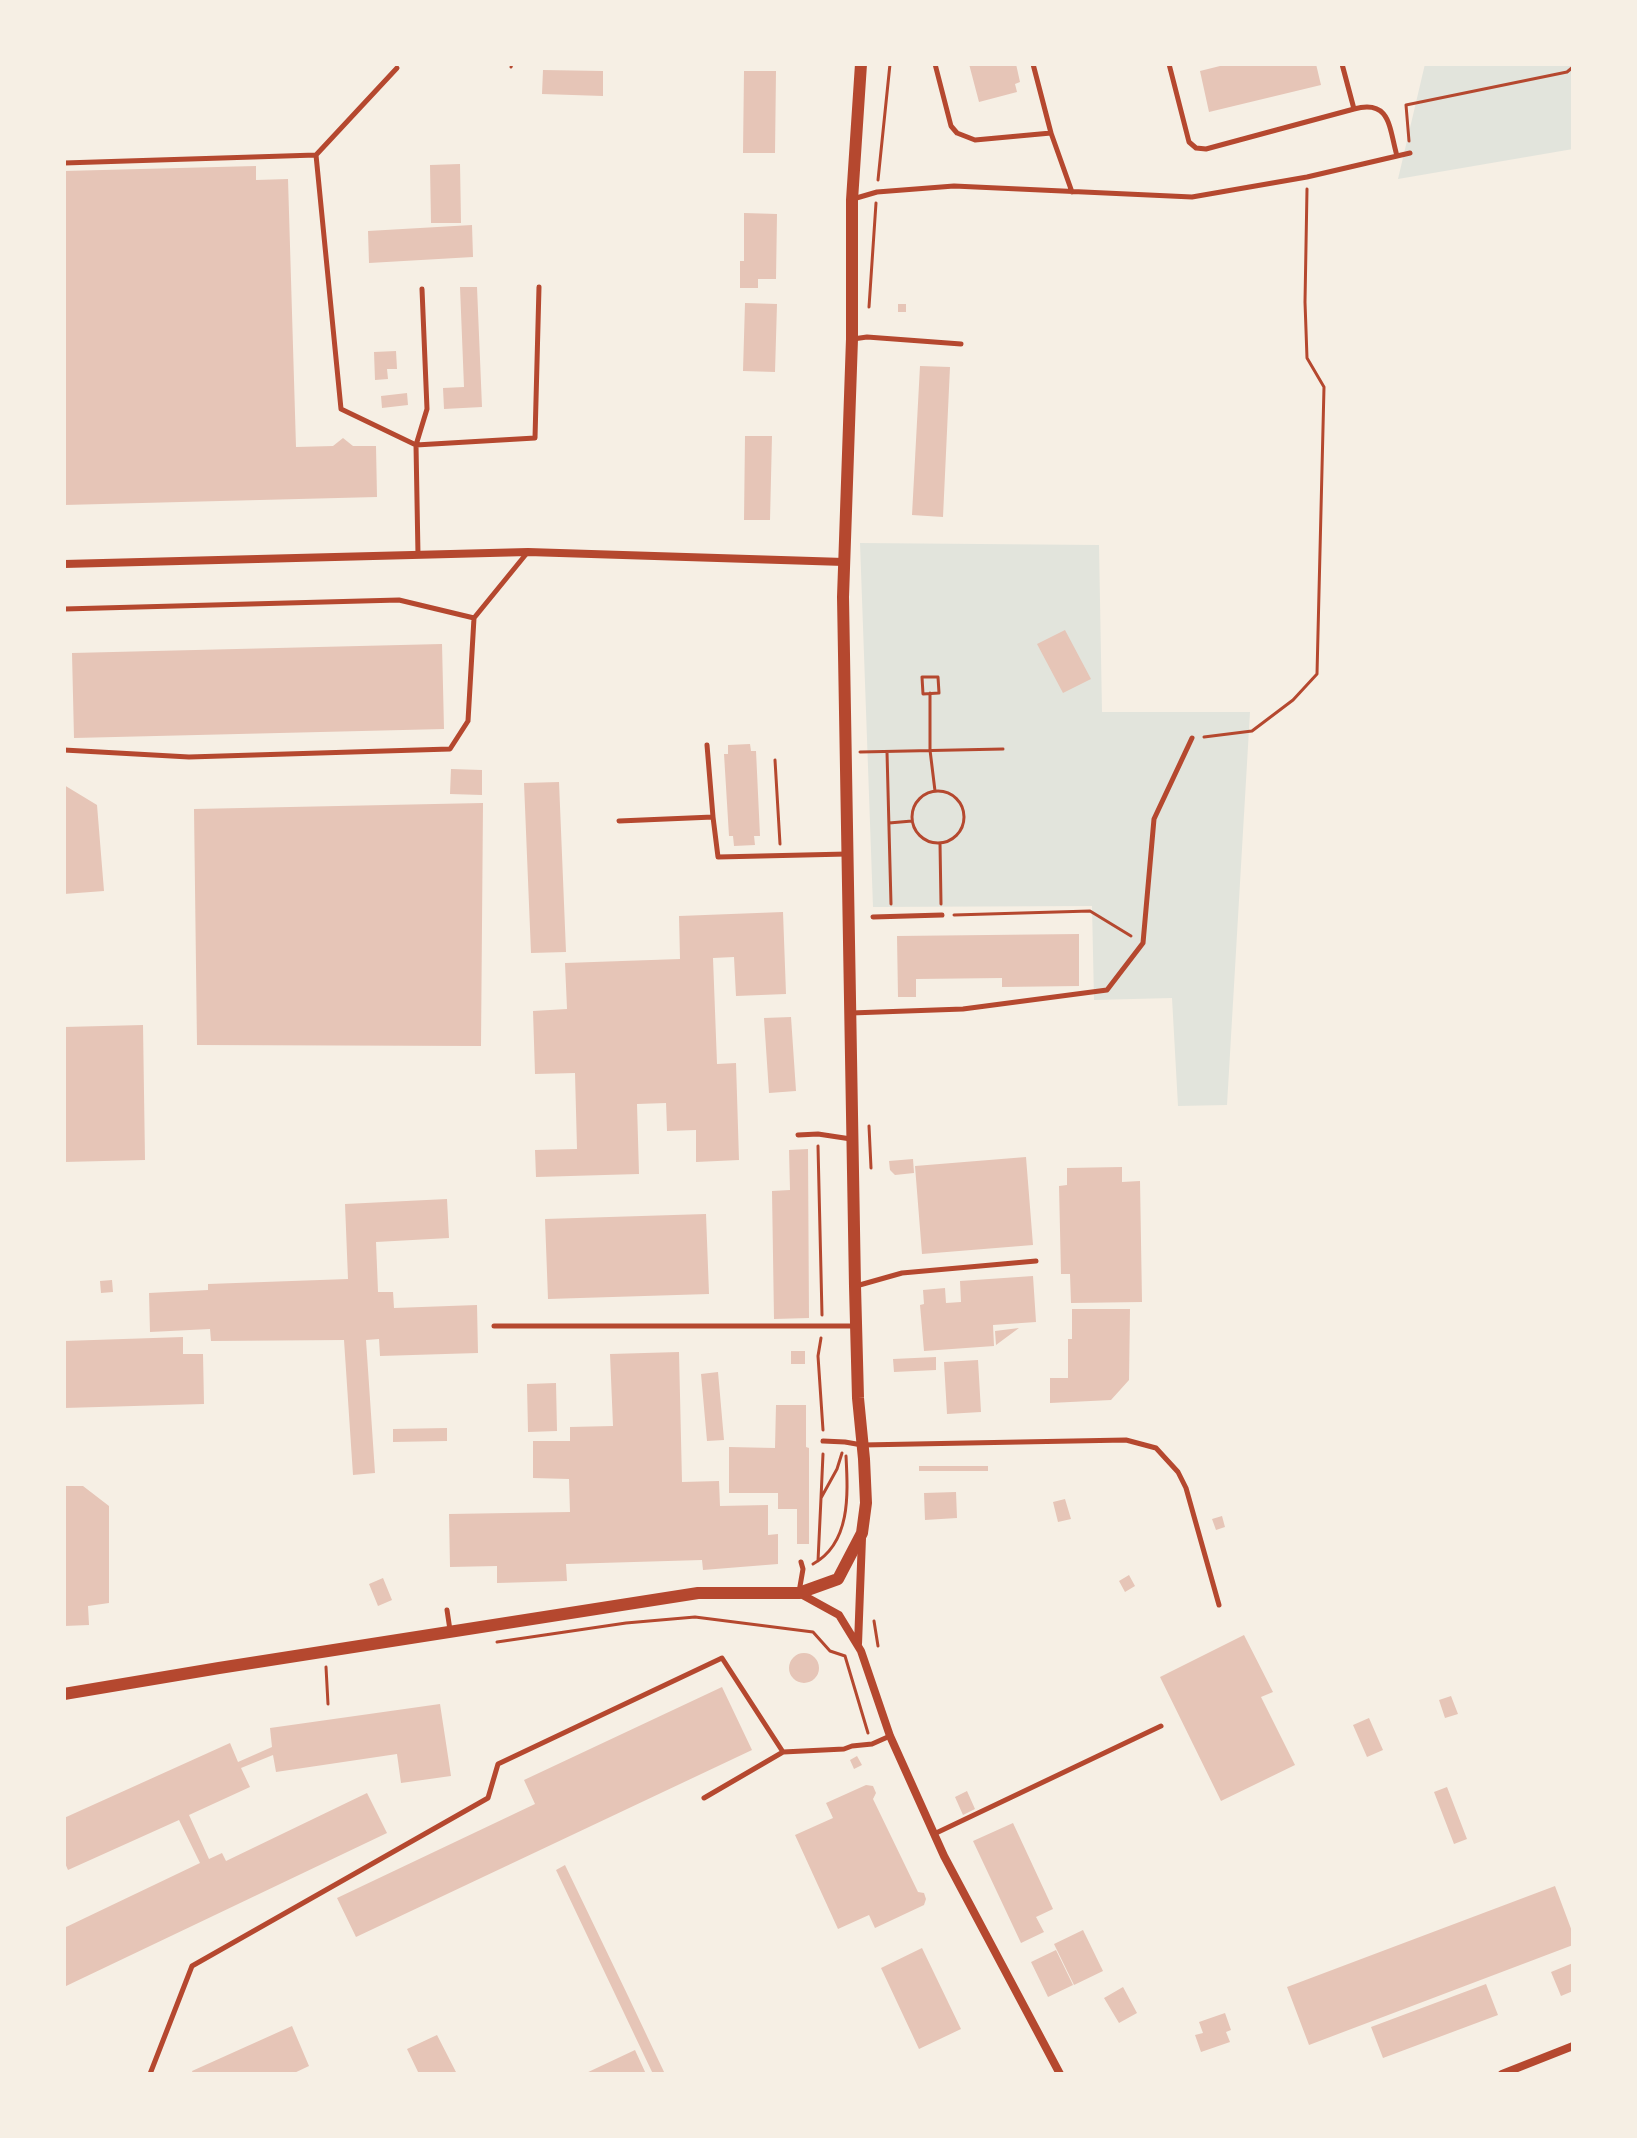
<!DOCTYPE html>
<style>
body{margin:0}
#map{position:relative;width:1637px;height:2138px;overflow:hidden;background:#f6efe4;font-family:"Work Sans",sans-serif}
canvas{display:block}
.frame{position:absolute;inset:0;border:66px solid #f6efe4;pointer-events:none}
</style>
<div id="map">
<canvas width="1637" height="2138"></canvas>
<div class="frame"></div>
</div>
<script>
const ctx = document.querySelector('canvas').getContext('2d');
ctx.lineJoin = 'round';
function fill(path, color) {
  ctx.fillStyle = color;
  ctx.fill(path, 'evenodd');
}
function stroke(path, color, width, dash) {
  ctx.strokeStyle = color;
  ctx.lineWidth = width;
  ctx.lineCap = dash ? 'butt' : 'round';
  ctx.setLineDash(dash || []);
  ctx.stroke(path);
}
const green = new Path2D(`
 M1425,64h148v85l-175,30z
 M860,543l239,2 3,167h148l-23,393 -49,1 -6,-108 -78,2 -2,-94 -219,1z`);
const building = new Path2D(`
 M969,64h47l4,18 -5,2 2,8 -38,10z
 M1219,64h97l5,21 -112,27 -9,-41 20,-5z
 M543,70l60,1v25l-61,-2z
 M744,71h32l-1,82h-32z
 M460,164l1,59h-30l-1,-58z
 M256,166v14l32,-1 8,268 37,-1 10,-8 10,8h23l1,51 -313,8v-334z
 M744,213l33,1 -1,65h-18v9h-18v-27h4z
 M472,225l1,32 -104,6 -1,-32z
 M460,287h17l5,120 -38,2 -1,-21 21,-1z
 M745,303l32,1 -2,68 -32,-1z
 M898,304h8v8h-8z
 M396,351l1,18h-10l1,10 -13,1 -1,-28z
 M920,366l30,1 -7,150 -31,-2z
 M407,393l1,12 -26,3 -1,-12z
 M745,436h27l-2,84h-26z
 M1065,630l26,49 -28,14 -26,-49z
 M442,644l2,85 -370,9 -2,-85z
 M750,744l1,7h5l4,85h-6l1,9 -21,1 -1,-10h-4l-5,-82h4v-9z
 M451,769l31,1v25l-32,-1z
 M559,782l7,170 -35,1 -7,-170z
 M64,785l33,20 7,86 -40,3z
 M483,803l-2,243 -284,-1 -3,-236z
 M783,912l3,82 -50,2 -2,-39 -21,1 4,106 19,-1 3,97 -43,2v-32l-29,1 -1,-28 -29,1 2,70 -103,3 -1,-27 42,-1 -2,-76 -40,1 -2,-63 34,-2 -2,-46 115,-4 -1,-43z
 M1079,934v52l-77,1v-9l-86,1v18h-18l-1,-61z
 M791,1017l5,74 -27,2 -5,-75z
 M143,1025l2,135 -81,2v-135z
 M808,1149l1,169 -35,1 -2,-128 18,-1 -1,-40z
 M1026,1157l7,88 -111,9 -7,-88z
 M913,1159l1,14 -19,2 -5,-5 -1,-9z
 M1122,1167v15l18,-1 2,121 -71,1 -1,-29h-9l-2,-88 8,-1v-17z
 M447,1199l2,39 -73,4 2,50h15l1,16 83,-3 1,48 -98,3 -1,-17 -13,1 9,133 -22,2 -9,-135 -133,1 -1,-12 -60,3 -1,-39 59,-3v-6l140,-5 -3,-75z
 M706,1214l3,80 -161,5 -3,-80z
 M1033,1276l3,46 -43,3 1,21 -70,5 -4,-46 4,-1 -1,-14 22,-2 1,15 15,-1 -1,-21z
 M112,1280l1,12 -12,1 -1,-12z
 M1072,1309h58l-1,71 -18,20 -61,3v-25h18v-39h4z
 M1019,1328l-23,17 -1,-14z
 M183,1337v17h20l1,50 -140,4v-67z
 M791,1351h14v13h-14z
 M679,1352l3,130 37,-1 1,25 48,-1v30l10,-1v30l-75,6 -1,-10 -136,4 1,17 -70,2v-17l-47,1 -1,-53 121,-2 -1,-33 -36,-1v-37h37v-14l43,-1 -3,-72z
 M936,1357v13l-42,2 -1,-13z
 M978,1360l3,52 -34,2 -3,-52z
 M718,1372l6,68 -17,1 -6,-67z
 M556,1383l1,48 -29,1 -1,-48z
 M776,1405h30v42l3,1v96h-12v-35h-19v-16h-49v-46l46,1z
 M447,1428v13l-54,1v-13z
 M919,1466h69v5h-69z
 M64,1486h19l26,20v97l-21,3 1,19 -25,1z
 M956,1492l1,26 -32,2 -1,-27z
 M1065,1499l6,20 -13,3 -5,-20z
 M1222,1516l3,11 -9,3 -4,-11z
 M1129,1575l6,11 -10,6 -6,-11z
 M383,1578l9,22 -14,6 -9,-22z
 M1244,1635l29,57 -12,5 34,68 -74,36 -61,-124z
 M789 1668a15 15 0 1 1 30 0a15 15 0 1 1-30 0Z
 M722,1687l30,63 -396,187 -19,-39 198,-94 -11,-24z
 M1451,1696l7,18 -13,4 -6,-18z
 M440,1704l11,72 -50,7 -4,-29 -121,18 -3,-17 -32,13 9,19 -61,28 20,44 13,-6 4,8 141,-68 20,40 -323,154v-59l136,-65 -21,-43 -111,50 -4,-9v-43l166,-75 8,19 34,-15 -2,-19z
 M1369,1718l14,32 -16,7 -14,-32z
 M857,1756l5,9 -8,4 -4,-9z
 M866,1785l7,1 3,7 -3,6 45,93 6,1 2,6 -2,6 -49,23 -6,-13 -31,14 -43,-94 38,-17 -7,-15z
 M1447,1787l20,52 -13,5 -20,-52z
 M967,1791l8,18 -12,6 -8,-18z
 M1013,1823l40,86 -17,8 8,15 -23,11 -48,-102z
 M565,1865l64,133 36,76h-12l-97,-204z
 M1555,1886l18,48v11l-264,100 -22,-58z
 M1083,1930l20,41 -29,14 -20,-41z
 M922,1948l39,81 -42,20 -38,-81z
 M1056,1950l17,35 -25,12 -17,-35z
 M1573,1963v28l-12,5 -10,-24z
 M1486,1984l12,31 -115,43 -12,-31z
 M1123,1987l14,26 -18,10 -15,-25z
 M1225,2013l6,17 -5,2 4,10 -29,10 -6,-17 8,-2 -4,-11z
 M292,2026l17,40 -17,8h-99l-1,-3z
 M437,2035l20,39h-38l-12,-25z
 M635,2050l11,24h-62z`);
const path = new Path2D(`
 M511,67l1,-3
 M1409,141l-3,-36 161,-33 6,-5
 M878,180l12,-116
 M869,307l7,-104
 M922,677h16l1,16 -16,1z
 M930,693v57l5,41
 M1204,737l48,-6 41,-31 24,-26 7,-287 -17,-29 -2,-56 2,-113
 M860,752l143,-3
 M887,752l4,152
 M775,760l5,84
 M912 817a26 26 0 1 1 52 0a26 26 0 1 1-52 0Z
 M889,823l23,-2
 M940,843l1,61
 M954,915l136,-4 41,25
 M869,1126l2,42
 M818,1146l4,169
 M821,1338l-3,18 5,74
 M821,1498l2,-44
 M818,1561l3,-63 16,-29 5,-16
 M813,1564c38,-21 35,-70 33,-108
 M874,1621l4,25
 M497,1642l129,-19 69,-6 118,15 17,19 15,5 23,77
 M326,1667l2,37`);
const service = new Path2D(`
 M935,64l16,62 6,7 18,7 76,-7 -18,-69
 M1169,64l20,78 7,6 10,1 148,-40 -12,-45
 M1354,109c37,-10 35,19 43,47
 M1051,133l21,59
 M316,155l81,-87
 M64,163l252,-8 25,254 75,36 119,-7 4,-151
 M853,199l24,-7 77,-6 238,11 115,-20 103,-24
 M853,339l14,-2 94,7
 M418,555l-2,-110 11,-36 -5,-120
 M64,609l335,-9 75,18
 M707,745l6,72
 M64,750l125,7 261,-8 18,-28 6,-103 53,-65
 M619,821l94,-4 5,40 129,-3
 M873,917l69,-2
 M851,1013l112,-4 144,-19 36,-47 11,-124 38,-81
 M798,1135l20,-1 33,5
 M856,1286l46,-13 134,-12
 M494,1326h359
 M823,1441l22,1 17,3 264,-5 30,8 22,24 8,16 33,117
 M799,1592l4,-23 -2,-7
 M447,1610l3,20
 M704,1798l79,-46 61,-3 8,-3 20,-2 18,-8
 M934,1834l227,-108
 M150,2074l42,-108 296,-168 10,-34 224,-106 61,94`);
const minor = new Path2D(`
 M64,564l464,-12 316,10
 M799,1593l40,22 22,36 29,85 54,120 116,218
 M858,1644l4,-106
 M1502,2074l71,-28`);
const tertiary = new Path2D(`
 M64,1694l155,-26 479,-75h101l39,-14 24,-46 4,-30 -2,-44 -6,-61 -3,-112 -12,-689 9,-258v-139l9,-136`);
fill(green, '#e2e4dc');
fill(building, '#e6c5b7');
stroke(path, '#b5482f', 3);
stroke(service, '#b5482f', 5);
stroke(minor, '#b5482f', 8);
stroke(tertiary, '#b5482f', 12);
</script>
